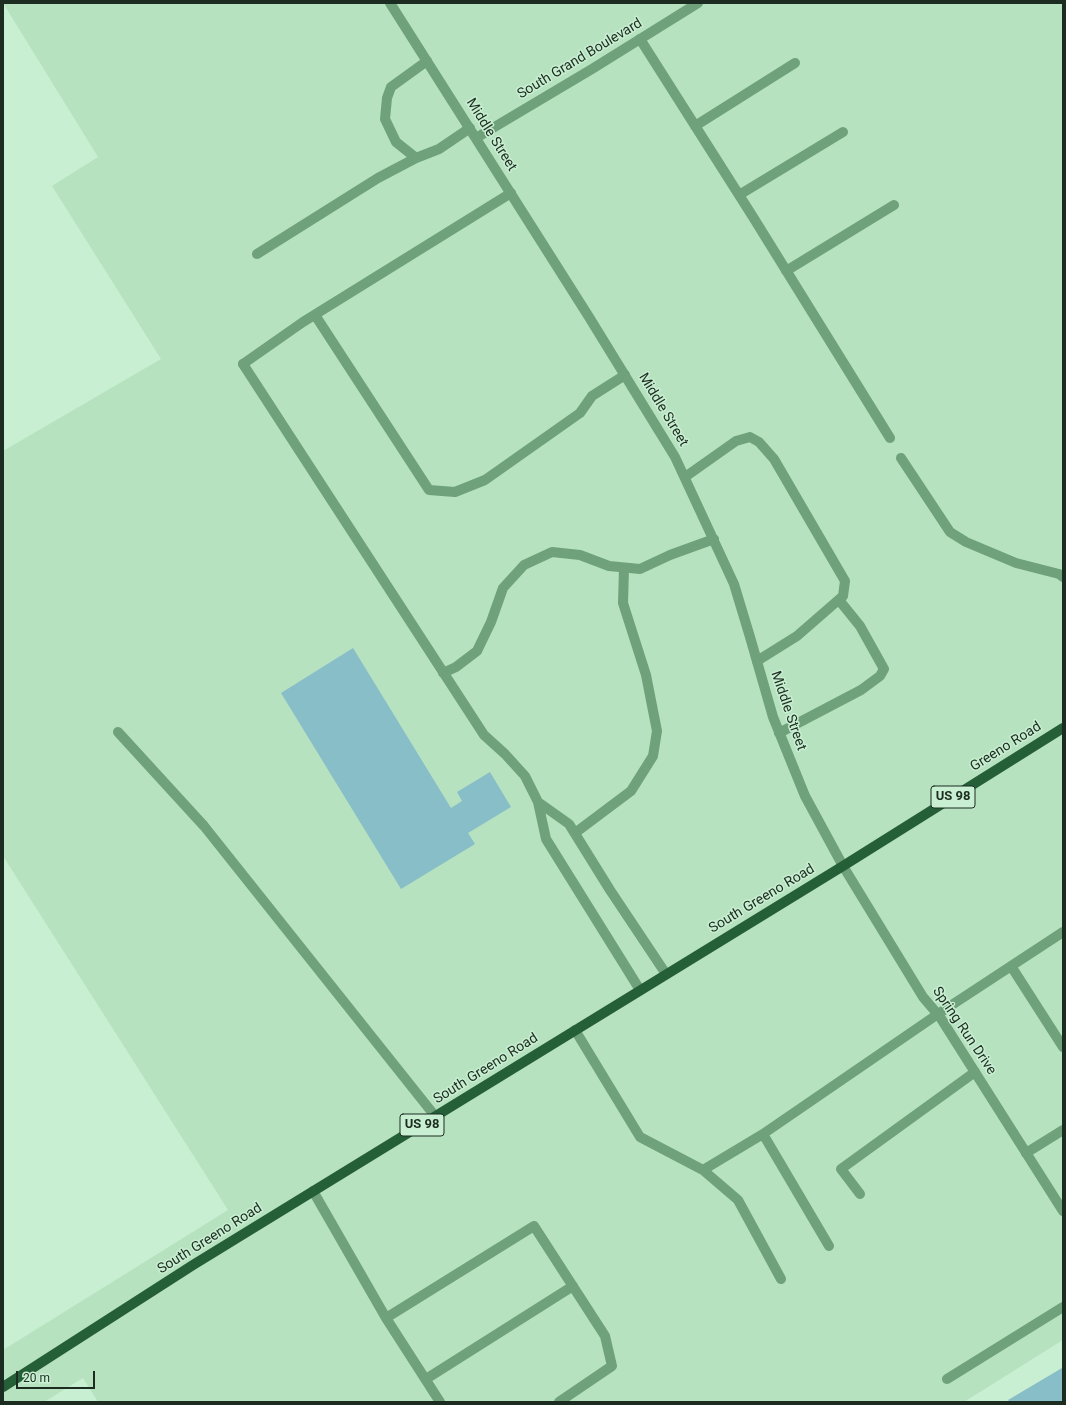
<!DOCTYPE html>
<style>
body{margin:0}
#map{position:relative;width:1066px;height:1405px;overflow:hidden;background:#c8efd1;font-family:Roboto,sans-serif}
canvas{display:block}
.frame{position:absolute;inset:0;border:4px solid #1d2c20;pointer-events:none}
.scale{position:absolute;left:16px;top:1371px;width:79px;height:18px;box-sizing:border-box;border:2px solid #1d2c20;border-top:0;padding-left:5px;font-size:12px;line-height:14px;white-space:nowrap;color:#1d2c20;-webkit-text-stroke:3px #c8efd1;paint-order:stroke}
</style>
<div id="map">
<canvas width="1066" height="1405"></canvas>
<div class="frame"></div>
<div class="scale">20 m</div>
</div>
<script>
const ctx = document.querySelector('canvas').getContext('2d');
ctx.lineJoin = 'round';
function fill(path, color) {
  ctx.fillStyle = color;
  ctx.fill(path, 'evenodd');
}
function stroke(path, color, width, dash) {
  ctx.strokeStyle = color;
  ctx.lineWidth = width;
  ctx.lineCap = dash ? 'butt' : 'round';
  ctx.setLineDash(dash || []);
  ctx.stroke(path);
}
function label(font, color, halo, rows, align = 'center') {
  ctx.font = font + ' Roboto,sans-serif';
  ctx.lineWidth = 3;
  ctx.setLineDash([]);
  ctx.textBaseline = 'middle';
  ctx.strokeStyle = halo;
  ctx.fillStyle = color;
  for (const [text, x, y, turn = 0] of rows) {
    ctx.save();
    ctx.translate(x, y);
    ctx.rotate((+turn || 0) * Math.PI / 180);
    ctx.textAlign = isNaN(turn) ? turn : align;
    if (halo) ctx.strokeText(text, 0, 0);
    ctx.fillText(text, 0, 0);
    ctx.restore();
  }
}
const built = new Path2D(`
 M3,3h1060v1337l-99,62h-866l-15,-24 -39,24h-41v-52l225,-140 -225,-354v-405l158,-92 -109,-173 46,-29z`);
const building = new Path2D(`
 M353,648l98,160 11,-7 -5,-9 33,-20 21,35 -43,26 7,11 -74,45 -120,-196z
 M1062,1368l1,2v32h-53l-2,-2z`);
const service = new Path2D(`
 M640,39l113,178 137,221
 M427,61l-36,26 -4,11 -2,21 11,23 20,16 23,-9 31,-21
 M695,126l100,-63
 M739,195l104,-63
 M257,254l121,-76 38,-20
 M786,271l108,-66
 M315,315l114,175 26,2 30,-12 95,-67 12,-17 33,-21
 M243,364l60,-42 208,-129
 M901,458l49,74 16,10 50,21 43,11 4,3
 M685,477l51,-36 14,-4 9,5 15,17 71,122 -2,15 -46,40 -40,25
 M118,732l86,94 231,290
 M779,733l82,-43 19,-14 4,-7 -24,-43 -21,-26
 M575,833l56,-42 22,-35 4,-25 -11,-56 -23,-72 1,-35
 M1011,966l52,81
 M575,1030l65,107 63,33 60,-36 66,112
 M763,1134l175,-120 125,-82
 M1026,1153l37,-23
 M703,1170l35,30 43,79
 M313,1191l73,127 54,84
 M860,1194l-19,-25 134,-97
 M386,1318l148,-92 71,110 7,30 -53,36
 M426,1379l147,-93
 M947,1379l116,-72`);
const minor = new Path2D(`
 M390,3l199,314 86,140 59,127 16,53 23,80 32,79 38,70 80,131 17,20 123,194
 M476,138l116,-69 106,-66
 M243,364l241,371 21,19 20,22 13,26 8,37 94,151
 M443,673l13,-6 21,-16 14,-29 12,-34 21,-23 28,-13 28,3 29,11 31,3 30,-14 44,-16
 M538,802l31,22 41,66 56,84`);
const primary = new Path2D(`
 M3,1387l190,-122 650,-399 220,-138`);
const shields = [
 [953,797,44],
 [422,1125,44]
];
const shieldNames = [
 ["US 98",953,797],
 ["US 98",422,1125]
];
const streetNames = [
 ["South Grand Boulevard",580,59,-31],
 ["Middle Street",491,135,58],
 ["Middle Street",663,410,59],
 ["Middle Street",788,711,71],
 ["Greeno Road",1006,747,-32],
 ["South Greeno Road",762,899,-31],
 ["Spring Run Drive",964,1031,56],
 ["South Greeno Road",486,1069,-32],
 ["South Greeno Road",210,1239,-32]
];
fill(built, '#b6e2c0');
fill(building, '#88bec8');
stroke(service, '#6fa17b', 10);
stroke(minor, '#6fa17b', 10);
stroke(primary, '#255f38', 10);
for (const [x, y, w] of shields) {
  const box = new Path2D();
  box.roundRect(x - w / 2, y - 11, w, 22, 3);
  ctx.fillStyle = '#c8efd1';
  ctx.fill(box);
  stroke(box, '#1d2c20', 1);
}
label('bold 13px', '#1d2c20', null, shieldNames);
label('14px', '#1d2c20', '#c8efd1', streetNames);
</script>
